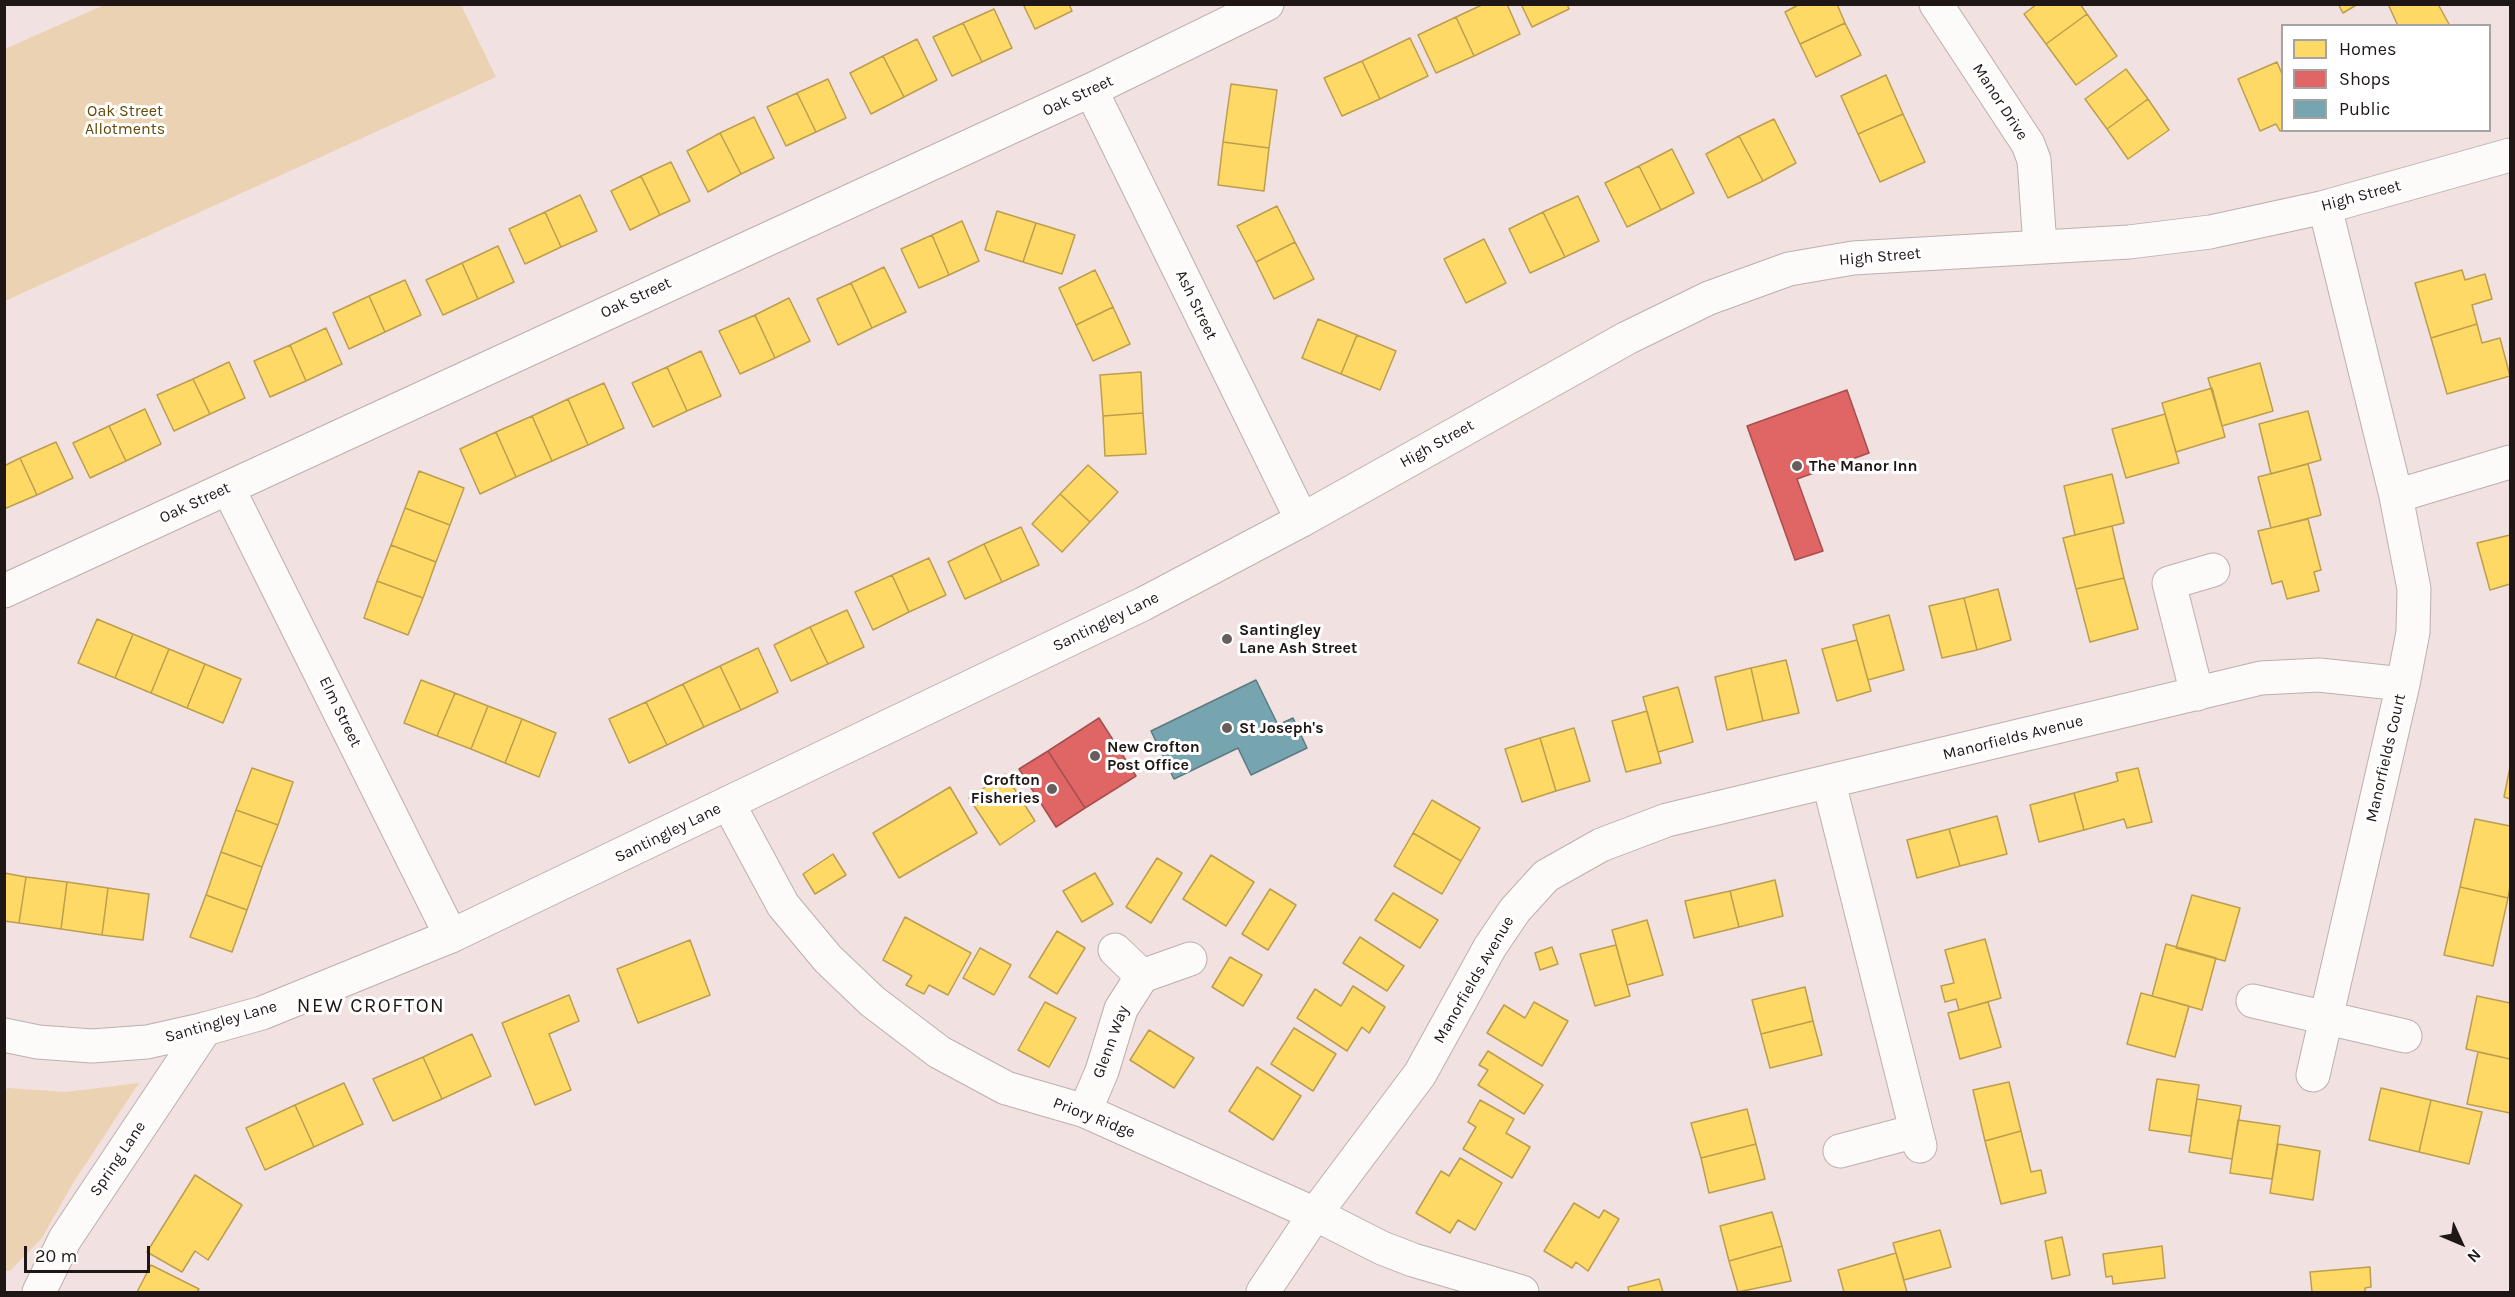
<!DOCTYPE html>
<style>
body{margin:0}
#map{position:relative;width:2515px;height:1297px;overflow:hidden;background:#f1e1e0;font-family:Karla,sans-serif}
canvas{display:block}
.frame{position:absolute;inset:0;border:6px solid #1f1616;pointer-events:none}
.legend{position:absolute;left:2281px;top:24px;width:210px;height:108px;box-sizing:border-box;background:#fff;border:2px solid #a5a2a2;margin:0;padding:8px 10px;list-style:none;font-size:18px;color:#1f1616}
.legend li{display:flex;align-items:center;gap:12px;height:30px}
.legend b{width:30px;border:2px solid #a5a2a2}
.north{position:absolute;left:2431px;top:1213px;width:60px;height:60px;-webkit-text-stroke:4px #fff;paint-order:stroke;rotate:134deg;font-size:16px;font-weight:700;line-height:24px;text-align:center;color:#1f1616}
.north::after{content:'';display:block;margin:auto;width:21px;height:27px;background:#1f1616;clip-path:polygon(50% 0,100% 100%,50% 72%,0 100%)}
.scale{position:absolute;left:24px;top:1246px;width:126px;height:27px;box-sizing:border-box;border:3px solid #1f1616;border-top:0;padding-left:8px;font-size:18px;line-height:21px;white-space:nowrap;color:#1f1616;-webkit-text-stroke:4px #fff;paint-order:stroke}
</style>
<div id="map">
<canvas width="2515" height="1297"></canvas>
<div class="frame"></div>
<ul class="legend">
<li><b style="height:16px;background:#ffd966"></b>Homes</li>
<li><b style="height:16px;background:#e06666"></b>Shops</li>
<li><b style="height:16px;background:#76a5af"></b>Public</li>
</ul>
<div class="north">N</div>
<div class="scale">20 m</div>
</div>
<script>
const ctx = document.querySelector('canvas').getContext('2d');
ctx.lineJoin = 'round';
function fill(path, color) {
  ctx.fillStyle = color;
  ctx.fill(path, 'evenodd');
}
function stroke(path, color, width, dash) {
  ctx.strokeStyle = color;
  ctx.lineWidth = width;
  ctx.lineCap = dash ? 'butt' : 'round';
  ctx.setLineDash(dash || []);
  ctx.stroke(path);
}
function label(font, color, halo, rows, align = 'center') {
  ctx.font = font + ' Karla,sans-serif';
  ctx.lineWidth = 6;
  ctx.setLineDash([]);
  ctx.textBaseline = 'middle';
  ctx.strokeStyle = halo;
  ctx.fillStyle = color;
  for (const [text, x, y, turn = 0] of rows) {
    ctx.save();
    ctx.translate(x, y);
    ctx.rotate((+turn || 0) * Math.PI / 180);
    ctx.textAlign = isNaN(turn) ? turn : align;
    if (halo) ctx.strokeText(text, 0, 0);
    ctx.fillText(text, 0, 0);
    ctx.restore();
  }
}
const green = new Path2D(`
 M104,5h357l35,72 -491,224v-252z
 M139,1083l-66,100 -31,55 -32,33h-5v-181l3,-2 58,4z`);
const homes = new Path2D(`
 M1023,4h46l3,7 -37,18z
 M1484,4h23l13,30 -46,22 -18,-39z
 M1521,4h46l2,5 -37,18z
 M1800,4h37l8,19 -45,21 -15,-32z
 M2037,4h43l7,10 -41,30 -22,-30z
 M2338,4h20l-15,9z
 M2388,4h50l12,22h-52z
 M994,9l18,39 -30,14 -19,-39z
 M2087,14l30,42 -41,29 -30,-41z
 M1456,17l18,39 -38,17 -18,-38z
 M963,23l19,39 -30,14 -19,-39z
 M1845,23l16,32 -45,22 -16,-33z
 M1410,38l18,38 -48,23 -18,-38z
 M917,39l20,41 -33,17 -21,-41z
 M883,56l21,41 -33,17 -21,-41z
 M1362,61l18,38 -38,17 -18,-38z
 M2277,62l5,12v56l-2,1 -4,-7 -16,7 -22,-52z
 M2126,69l22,30 -41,30 -22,-30z
 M1886,75l17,39 -45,20 -17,-38z
 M828,79l18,39 -30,14 -19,-39z
 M1231,84l46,6 -8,58 -46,-6z
 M797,93l19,39 -30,14 -19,-39z
 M2148,99l21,31 -41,29 -21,-30z
 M1903,114l22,48 -45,20 -22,-48z
 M754,117l20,41 -33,16 -21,-41z
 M1774,119l22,44 -33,18 -24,-45z
 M720,133l21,41 -33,18 -21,-41z
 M1739,136l24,45 -35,17 -22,-44z
 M1223,142l46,6 -5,43 -46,-6z
 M1672,149l22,44 -33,17 -22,-44z
 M671,162l19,39 -30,14 -19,-39z
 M1639,166l22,44 -34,17 -22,-44z
 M641,176l19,39 -30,15 -19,-39z
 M580,195l17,36 -36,16 -16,-35z
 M1578,196l21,45 -34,16 -22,-45z
 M1277,206l18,36 -39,20 -19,-36z
 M997,211l39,12 -13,39 -38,-12z
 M545,212l16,35 -36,17 -16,-35z
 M1543,212l22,45 -35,16 -21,-44z
 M962,221l17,40 -30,14 -17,-40z
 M1036,223l39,12 -13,39 -39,-12z
 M932,235l17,40 -30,13 -18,-39z
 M1484,239l22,44 -40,20 -22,-44z
 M1295,242l19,37 -40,20 -18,-37z
 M498,246l16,36 -36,17 -16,-36z
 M462,263l16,36 -35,16 -17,-35z
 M884,267l22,45 -34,16 -21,-45z
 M1095,270l18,37 -37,18 -17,-37z
 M2462,270l3,10 20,-6 7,25 -20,6 5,19 -46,14 -16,-55z
 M405,280l16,35 -36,17 -16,-36z
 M851,283l21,45 -34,17 -21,-46z
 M369,296l16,36 -36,17 -16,-36z
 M789,298l21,43 -35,17 -20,-43z
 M1113,307l17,37 -37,17 -17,-36z
 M755,315l20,43 -35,16 -21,-43z
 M1318,319l39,16 -16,39 -39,-16z
 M2477,324l5,19 18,-5 10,38 -63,18 -16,-56z
 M326,328l16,36 -36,17 -16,-36z
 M1357,335l39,16 -16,39 -39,-16z
 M290,345l16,36 -36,16 -16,-36z
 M701,351l20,45 -34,15 -20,-44z
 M229,362l16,36 -35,16 -17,-35z
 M2260,363l13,48 -51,15 -14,-48z
 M667,367l20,44 -34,16 -21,-44z
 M1141,372l2,41 -40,3 -3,-41z
 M193,379l17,35 -36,17 -17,-36z
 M604,383l20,45 -36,17 -20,-46z
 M2212,388l13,49 -49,15 -14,-49z
 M568,399l20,46 -36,16 -20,-45z
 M145,409l16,35 -35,17 -17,-35z
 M2308,411l13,49 -50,14 -12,-50z
 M1143,413l3,41 -41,2 -2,-40z
 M2165,414l14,49 -53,15 -14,-49z
 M532,416l20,45 -36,16 -20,-45z
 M109,426l17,35 -36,17 -17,-35z
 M496,432l20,45 -36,17 -20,-45z
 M56,442l17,36 -36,17 -17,-37z
 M20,458l17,37 -33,14v-43z
 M2308,464l13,51 -50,13 -13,-51z
 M1088,465l30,27 -28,30 -30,-28z
 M419,471l45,17 -14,37 -45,-17z
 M2112,474l12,49 -49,12 -11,-49z
 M1060,494l30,28 -28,30 -30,-28z
 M405,508l45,17 -14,37 -45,-17z
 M2308,519l13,51 -7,2 5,19 -32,8 -5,-18 -10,3 -14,-53z
 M2112,526l12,52 -48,11 -13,-51z
 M1021,527l18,38 -37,17 -18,-38z
 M2510,535v49l-20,6 -13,-47z
 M984,544l18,38 -37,17 -17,-37z
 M391,545l45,17 -13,36 -46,-17z
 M929,558l17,37 -37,17 -17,-37z
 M892,575l17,37 -36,18 -18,-38z
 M2124,578l14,51 -48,13 -14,-53z
 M377,581l46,17 -15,37 -44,-17z
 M1998,589l13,51 -34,10 -13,-52z
 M1964,598l13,52 -35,8 -13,-52z
 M847,610l17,37 -36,17 -18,-37z
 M1889,615l15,55 -36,10 -15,-55z
 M97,619l36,15 -18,44 -37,-15z
 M810,627l18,37 -37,17 -17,-36z
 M133,634l36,15 -18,44 -36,-15z
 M1857,640l14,51 -34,10 -15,-52z
 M758,648l20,44 -37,18 -21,-44z
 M169,649l36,15 -18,44 -36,-15z
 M1786,660l13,53 -36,8 -12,-53z
 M205,664l36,15 -18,44 -36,-15z
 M720,666l21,44 -37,17 -21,-43z
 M1751,668l12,53 -36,9 -12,-53z
 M421,680l34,13 -18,43 -33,-13z
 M683,684l21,43 -37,18 -21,-43z
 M1678,687l15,55 -35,10 -15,-55z
 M455,693l33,13 -17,43 -34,-13z
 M646,702l21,43 -38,18 -20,-44z
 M488,706l34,13 -17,44 -34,-14z
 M1647,711l14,52 -35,9 -14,-51z
 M522,719l34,14 -17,44 -34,-14z
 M1574,728l16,53 -34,10 -16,-53z
 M1540,738l16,53 -34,11 -17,-53z
 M2510,767v32l-6,-2z
 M252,768l41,14 -15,43 -42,-15z
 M2138,768l14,54 -25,6 -3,-9 -40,11 -10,-37 44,-12 -2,-8z
 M1005,774l30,47 -35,24 -31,-47z
 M950,787l27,46 -78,45 -26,-45z
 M2074,793l10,37 -45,12 -9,-37z
 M1432,800l48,28 -19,33 -48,-28z
 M236,810l42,15 -16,42 -41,-15z
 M1997,816l10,38 -47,12 -11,-37z
 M2475,819l35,7v60l-2,12 -48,-11z
 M1949,829l11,37 -43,12 -10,-38z
 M1413,833l48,28 -19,33 -48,-28z
 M221,852l41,15 -15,43 -41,-15z
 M833,854l13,21 -31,19 -12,-20z
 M1211,855l43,27 -28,44 -43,-27z
 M1157,858l25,15 -31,50 -25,-16z
 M4,873l22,4 -7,46 -15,-2z
 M1095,873l18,31 -31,18 -19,-31z
 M26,877l41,5 -6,47 -42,-6z
 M1775,880l8,36 -44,11 -9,-36z
 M67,882l41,6 -6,47 -41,-6z
 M2460,887l48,11 -15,68 -49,-11z
 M108,888l41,6 -6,46 -41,-5z
 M1270,889l26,16 -28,45 -26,-16z
 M1730,891l9,36 -45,11 -9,-37z
 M1393,893l45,27 -18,28 -45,-28z
 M206,895l41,15 -15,42 -42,-15z
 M2192,895l48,13 -15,53 -49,-13z
 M905,917l66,36 -23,42 -19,-10 -5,9 -18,-9 6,-9 -29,-16z
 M1647,920l16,55 -36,10 -15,-55z
 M1057,931l28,17 -28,46 -28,-17z
 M1360,937l44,29 -17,25 -44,-28z
 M1985,939l16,59 -42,12 -3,-11 -11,3 -4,-16 13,-3 -9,-33z
 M690,940l20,55 -72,28 -21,-54z
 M2166,944l50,14 -14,52 -50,-14z
 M1616,945l14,51 -35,10 -15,-52z
 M1552,947l6,17 -18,6 -5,-17z
 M980,948l31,17 -17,30 -31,-17z
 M1230,957l32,18 -19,31 -31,-19z
 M1353,986l32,21 -16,26 -7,-6 -15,24 -50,-33 18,-29 26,17z
 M1805,987l8,34 -52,13 -9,-34z
 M2141,993l48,13 -14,51 -48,-13z
 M569,995l10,26 -30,13 22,56 -36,15 -33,-82z
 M2477,996l33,7v56l-44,-10z
 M1045,1002l31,16 -27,49 -31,-17z
 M1534,1002l34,19 -26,45 -55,-33 17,-28 21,13z
 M1988,1002l13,45 -41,12 -12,-46z
 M1813,1021l9,34 -52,13 -9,-34z
 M1294,1028l42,26 -23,37 -42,-27z
 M1149,1030l45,28 -20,30 -44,-28z
 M472,1034l19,42 -49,23 -19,-42z
 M1488,1051l55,34 -19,29 -46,-29 10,-15 -9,-5z
 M2478,1052l32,7v54l-43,-9z
 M423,1057l19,42 -49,22 -20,-42z
 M1257,1067l44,29 -28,44 -44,-29z
 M2157,1079l42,6 -8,51 -42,-6z
 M2009,1082l12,49 -36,10 -12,-51z
 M344,1083l19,41 -49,23 -19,-42z
 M2381,1088l50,12 -12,52 -50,-12z
 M2197,1099l44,7 -9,53 -43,-7z
 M1480,1100l34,19 -8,14 24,14 -18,31 -49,-29 13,-22 -8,-5z
 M2431,1100l51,12 -13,52 -50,-12z
 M295,1105l19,42 -49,23 -19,-42z
 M1747,1109l9,35 -55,14 -10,-35z
 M2238,1120l42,6 -8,53 -42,-6z
 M2021,1131l10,41 10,-2 5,23 -45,11 -16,-63z
 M1756,1144l9,35 -56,14 -8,-35z
 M2278,1144l42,7 -7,49 -43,-7z
 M1460,1158l42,25 -27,47 -17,-10 -8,13 -34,-20 25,-42 8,5z
 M195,1175l47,30 -34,55 -13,-9 -13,21 -35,-20z
 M1574,1203l25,15 5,-8 15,9 -31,52 -12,-9 -4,6 -28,-17z
 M1772,1212l10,34 -53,15 -9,-35z
 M1940,1230l11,37 -47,13 -11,-37z
 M2062,1237l8,38 -18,4 -7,-38z
 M1782,1246l9,35 -53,11 -9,-31z
 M2162,1246l3,32 -52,6 -1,-8 -6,1 -3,-23z
 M1896,1253l11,39h-63l-6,-22z
 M151,1265l48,24 -2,3h-60z
 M2370,1267l1,20 -6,1v4h-53l-2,-20z
 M1659,1279l4,13h-34l-1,-5z`);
const shops = new Path2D(`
 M1847,390l22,63 -72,26 26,72 -28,9 -48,-134z
 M1099,718l37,58 -51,32 -37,-57z
 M1048,751l37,57 -29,19 -37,-58z`);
const public = new Path2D(`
 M1256,680l22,45 15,-7 14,30 -56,27 -13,-27 -64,31 -23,-48z`);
const minor = new Path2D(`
 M1936,4l92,140 6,16 6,86
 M1091,90l211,430
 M228,488l223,448
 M2396,496l114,-34
 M4,591l1087,-501 176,-86
 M2197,694l-28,-111 44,-13
 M1829,783l91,363
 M728,803l55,102 45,54 44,42 67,51 67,36 79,23 230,103 67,34 31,12 109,32
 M1115,950l27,26 48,-17
 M2253,1001l152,35
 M2313,1075l90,-391 10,-52 1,-43 -18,-93 -71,-289
 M1085,1111l17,-40 19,-62 21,-33
 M1840,1151l76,-20
 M39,1292l26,-53 140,-210
 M1263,1292l52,-78 105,-140 70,-127 25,-37 31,-34 55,-31 66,-25 594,-142 58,-3 84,9`);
const tertiary = new Path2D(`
 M4,1035l34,7 54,4 55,-4 58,-13 57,-16 189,-77 692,-332 159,-84 325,-182 82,-40 80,-29 64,-11 276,-16 81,-10 115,-25 185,-52`);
const markers = [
 [1797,466,6,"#685d5d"],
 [1227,639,6,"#685d5d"],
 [1227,728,6,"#685d5d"],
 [1095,756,6,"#685d5d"],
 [1052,789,6,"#685d5d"]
];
const streetNames = [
 ["Oak Street",1078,96,-25],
 ["Manor Drive",2000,102,57],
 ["High Street",2361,196,-15],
 ["High Street",1880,257,-5],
 ["Oak Street",636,298,-25],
 ["Ash Street",1196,305,64],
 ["High Street",1437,444,-29],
 ["Oak Street",195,503,-25],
 ["Santingley Lane",1106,622,-26],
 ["Elm Street",340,712,64],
 ["Manorfields Avenue",2013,738,-14],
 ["Manorfields Court",2386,758,-77],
 ["Santingley Lane",668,833,-26],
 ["Manorfields Avenue",1474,980,-60],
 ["Santingley Lane",221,1022,-16],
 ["Glenn Way",1111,1042,-70],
 ["Priory Ridge",1094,1118,21],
 ["Spring Lane",118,1159,-56]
];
const parkNames = [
 ["Oak Street",125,111],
 ["Allotments",125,129]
];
const poiNames = [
 ["The Manor Inn",1809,466],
 ["Santingley",1239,630],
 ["Lane Ash Street",1239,648],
 ["St Joseph's",1239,728],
 ["New Crofton",1107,747],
 ["Post Office",1107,765],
 ["Crofton",1040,780,"right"],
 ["Fisheries",1040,798,"right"]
];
const quarterNames = [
 ["NEW CROFTON",371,1006]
];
fill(green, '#ead2b2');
fill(homes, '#ffd966');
stroke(homes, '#bc9e4e', 1.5);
fill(shops, '#e06666');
stroke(shops, '#a64e4e', 1.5);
fill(public, '#76a5af');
stroke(public, '#5c7a81', 1.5);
stroke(minor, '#bcb0ae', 35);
stroke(tertiary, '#bcb0ae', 35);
stroke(minor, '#fdfafa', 33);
stroke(tertiary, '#fdfafa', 33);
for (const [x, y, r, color] of markers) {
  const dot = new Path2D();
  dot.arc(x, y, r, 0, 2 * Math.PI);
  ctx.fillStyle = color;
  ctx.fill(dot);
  stroke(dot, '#fff', 2);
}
label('16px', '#1f1616', '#fff', streetNames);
label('16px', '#644907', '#fff', parkNames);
label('bold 16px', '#1f1616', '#fff', poiNames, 'left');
ctx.letterSpacing = '1.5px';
label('20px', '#1f1616', '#fff', quarterNames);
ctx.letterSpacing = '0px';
</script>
